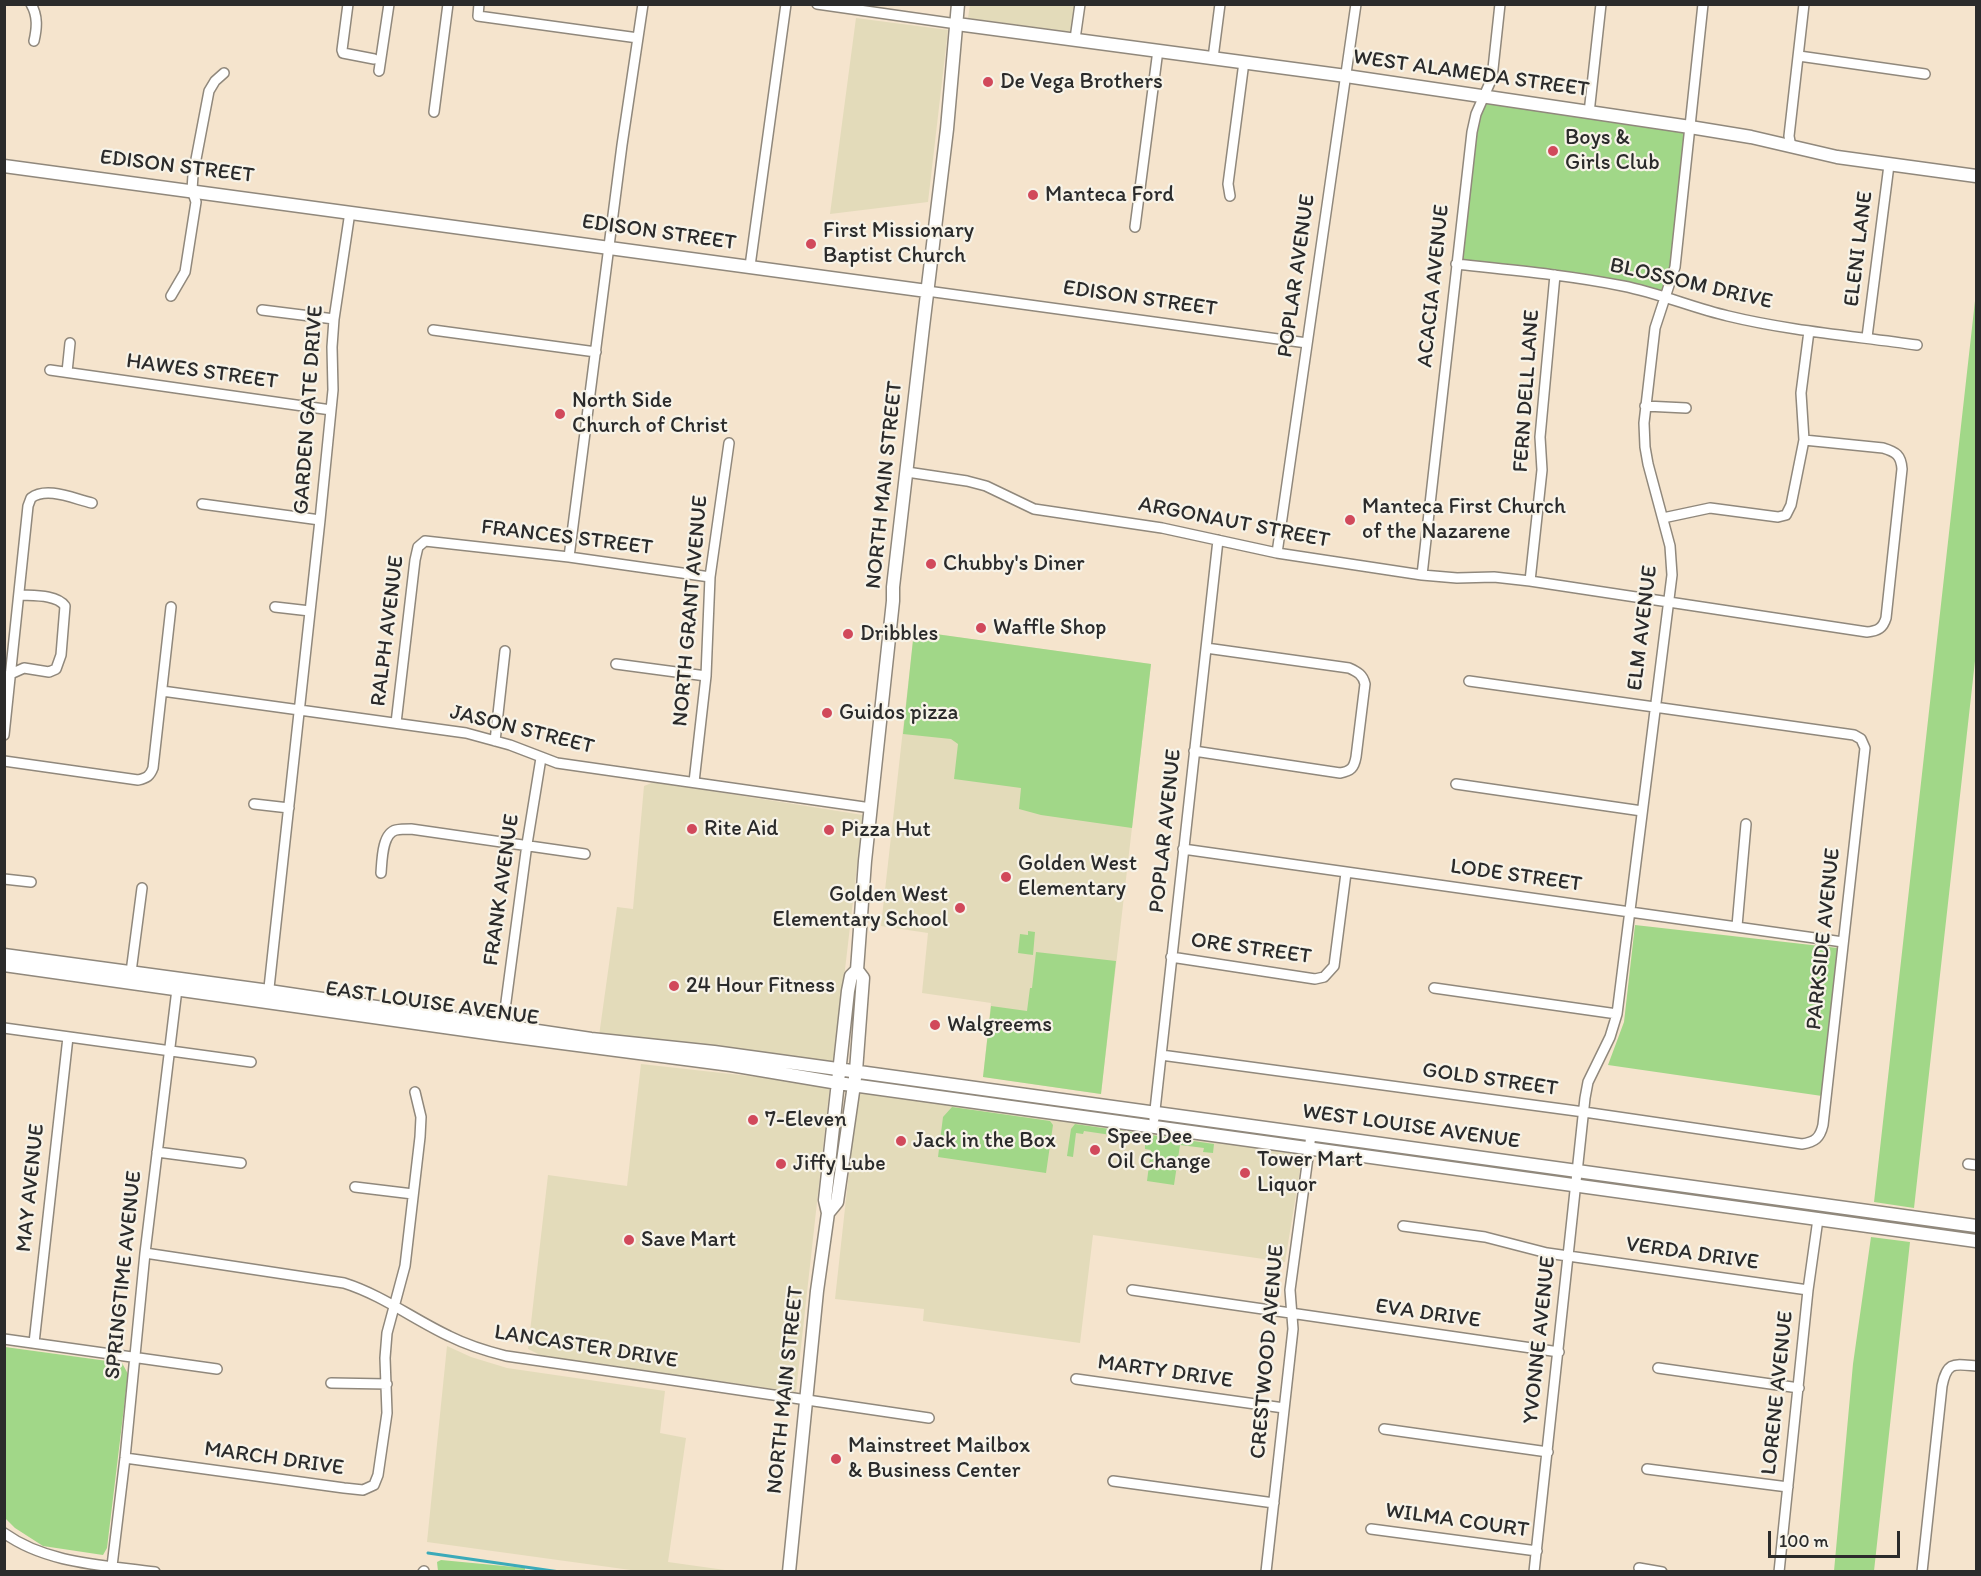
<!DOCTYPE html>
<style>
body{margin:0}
#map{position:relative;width:1981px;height:1576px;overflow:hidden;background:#f5e4cd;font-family:Itim,sans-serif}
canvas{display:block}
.frame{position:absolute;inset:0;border:6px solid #2b2b2b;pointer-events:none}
.scale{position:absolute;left:1768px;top:1531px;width:132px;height:27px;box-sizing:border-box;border:3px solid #2b2b2b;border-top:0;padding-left:8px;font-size:18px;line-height:21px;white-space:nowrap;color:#2b2b2b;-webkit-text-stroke:4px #f7f3e8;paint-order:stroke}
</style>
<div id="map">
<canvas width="1981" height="1576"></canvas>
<div class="frame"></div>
<div class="scale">100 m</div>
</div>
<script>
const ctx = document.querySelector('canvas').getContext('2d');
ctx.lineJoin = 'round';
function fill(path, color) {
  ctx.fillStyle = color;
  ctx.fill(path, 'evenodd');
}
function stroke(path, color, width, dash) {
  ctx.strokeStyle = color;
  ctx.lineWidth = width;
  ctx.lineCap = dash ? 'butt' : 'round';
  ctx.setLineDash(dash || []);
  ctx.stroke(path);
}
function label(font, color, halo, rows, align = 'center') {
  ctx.font = font + ' Itim,sans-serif';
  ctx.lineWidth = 4.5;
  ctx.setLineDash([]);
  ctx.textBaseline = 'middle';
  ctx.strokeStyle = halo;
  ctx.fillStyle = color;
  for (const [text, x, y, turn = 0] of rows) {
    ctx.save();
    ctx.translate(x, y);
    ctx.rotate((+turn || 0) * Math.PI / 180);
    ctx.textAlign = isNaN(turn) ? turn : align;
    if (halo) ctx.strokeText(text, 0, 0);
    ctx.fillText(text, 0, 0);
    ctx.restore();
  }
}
const built = new Path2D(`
 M970,5h106l-5,27 -103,-14z
 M856,18l92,12 -20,172 -98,12z
 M914,631l237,33 -50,430 -118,-17 8,-74 -69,-10 6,-60 -47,-7z
 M654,782l209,33 -29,249 -235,-28 18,-129 16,2 11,-123z
 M641,1064l189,21 -34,307 -254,-36 -14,-7 20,-174 79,11z
 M858,1090l445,62 -18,110 -192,-27 -13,108 -157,-22 1,-12 -89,-10z
 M447,1346l24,11 36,11 158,23 -5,42 26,5 -18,124 64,9h-94l-211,-29z`);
const green = new Path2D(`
 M1484,97l206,30 -15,140 -10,29 -209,-32 16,-132z
 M1976,292v360l-62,556 -40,-6z
 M914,631l237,33 -19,164 -91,-13 -22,-6 2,-21 -67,-9 4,-35 -7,-5 -48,-5z
 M1635,925l203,23 -16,148 -214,-31 16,-43z
 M1028,931l7,1 -2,23 -15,-2 2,-19 8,1z
 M1036,952l80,9 -15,133 -118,-17 8,-71 36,5 3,-23h2z
 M952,1107l98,14 3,4 -7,48 -108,-16 5,-40z
 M1075,1124l139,20 -1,9 -10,-1 1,-4 -24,-3 -6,40 -27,-4 4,-31 -6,-1v-9l-61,-9 -1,3 -7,-1 -3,24 -6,-1 4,-27z
 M1871,1237l39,5 -36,329h-40l19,-207z
 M5,1347l117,16 6,11 -21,174 -4,7 -60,-9 -28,-18 -10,-10z
 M441,1560l84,8v3h-87l-1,-9z`);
const stream = new Path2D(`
 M428,1553l132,19`);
const street = new Path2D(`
 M31,4c7,12 6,24 3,37
 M348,4l-6,46 1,3 31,6
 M479,4l-1,12 160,22
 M817,4l140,20
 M1075,39l5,-35
 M1799,56l126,18
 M1213,58l7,-54
 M379,71l10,-67
 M434,112l14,-108
 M1589,113l12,-109
 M1791,147l-2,-11 15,-132
 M1230,196l-2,-12 16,-122
 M1135,227l23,-177
 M1456,264c56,6 112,11 167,22 36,7 70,22 105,30 62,15 126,20 189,29
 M750,266l36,-262
 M927,291l380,52
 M171,296l14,-24 11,-70 -4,-12 1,-15 16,-84 6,-10 9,-8
 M262,310l72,9
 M433,330l163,22
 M1867,337l22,-172
 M50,370l281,40
 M67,372l3,-29
 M1645,406l41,2
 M907,472l60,9 19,5 48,23 128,19 115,25 145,22 35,3 37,-1 36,4 337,51c11,-1 16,-4 19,-14l16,-149c-1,-14 -6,-17 -19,-21l-79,-8
 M202,504l118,16
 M1663,518l47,-10 68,9 8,-2 5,-10 13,-65 -3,-47 8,-62
 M1277,553l79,-549
 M569,557l53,-412 21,-141
 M1422,575l50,-443 4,-18 16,-36 8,-74
 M1530,581l12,-111 -2,-33 15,-162
 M275,607l35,4
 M616,664l90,12
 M4,677l20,-9 25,4 7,-3 5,-14 4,-49c-9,-12 -33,-10 -46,-11
 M162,691l304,42 44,12 47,18 314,45
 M396,723l19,-163 3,-13 7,-6 144,16 141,20
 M4,735l24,-229 3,-8c16,-12 43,1 61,5
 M495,741l10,-90
 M1194,751l146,22c11,-2 14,-5 16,-16l9,-73c-2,-9 -7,-12 -16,-16l-143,-20
 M4,761l134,19c9,-2 12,-4 15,-12l18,-161
 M694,782l12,-106 4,-99 19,-134
 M1456,784l186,27
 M254,804l35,4
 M1183,849l660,93
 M381,873c1,-12 1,-40 15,-43 5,-1 11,-1 15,-1l174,25
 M4,879l27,3
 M1737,926l9,-102
 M1171,957l144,22 9,-2 10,-11 12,-93
 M131,972l11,-84
 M1434,988l183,26
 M268,997l52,-477 13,-130 -1,-43 2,-28 16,-107
 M4,1028l247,34
 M502,1032l25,-188 14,-86
 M1161,1055l423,57 218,32c13,-2 18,-6 21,-19l42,-377 -4,-9 -7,-4 -385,-54
 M1154,1119l64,-579
 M157,1152l84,11
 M1968,1164l8,1
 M355,1187l58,7
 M1403,1226l82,11 62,16 261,37
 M145,1253l199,30c38,12 69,36 105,53 18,9 37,15 57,20 141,21 282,40 423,62
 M1132,1290l427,62
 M4,1339l213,30
 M34,1343l34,-306
 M1658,1368l141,20
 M1076,1379l208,29
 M331,1383l56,1
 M1384,1429l164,23
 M125,1458l219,30 19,2 11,-5 4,-10 9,-62 -2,-55 2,-25 18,-67 15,-129 1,-20 -6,-25
 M1647,1469l141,18
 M1113,1481l161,22
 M1371,1529l166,22
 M4,1533c43,31 100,32 151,39
 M112,1566l13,-108 20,-205 32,-264
 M1639,1568l23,4
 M423,1572l1,-1
 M1266,1572l27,-243 -3,-39 21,-155
 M1534,1572l51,-474 3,-16 22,-45 7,-23 55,-439 -2,-29 -22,-82 -3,-17 -1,-24 11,-95 20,-61 28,-263
 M1779,1572l29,-282 10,-71
 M1922,1572l20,-186c5,-25 12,-22 34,-20`);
const secondary = new Path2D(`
 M957,24l389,52 344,51 61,10 86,20 139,19
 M4,166l923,125
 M4,955l265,36 322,48 123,13 1262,174
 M4,965l497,70 230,30 107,18 1138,158
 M828,1213l9,-11 19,-131 7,-93 -6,-8
 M789,1572l28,-281 11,-78 -3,-13 23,-209 3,-15 6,-6 8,-109 28,-260v-14l30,-260 24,-198 11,-125`);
const markers = [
 [988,82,6,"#d1495b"],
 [1553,151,6,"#d1495b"],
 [1033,195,6,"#d1495b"],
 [811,244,6,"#d1495b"],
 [560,414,6,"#d1495b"],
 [1350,520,6,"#d1495b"],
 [931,564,6,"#d1495b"],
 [981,628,6,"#d1495b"],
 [848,634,6,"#d1495b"],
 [827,713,6,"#d1495b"],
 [692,829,6,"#d1495b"],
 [829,830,6,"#d1495b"],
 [1006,877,6,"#d1495b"],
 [960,908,6,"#d1495b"],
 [674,986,6,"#d1495b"],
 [935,1025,6,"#d1495b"],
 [753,1120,6,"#d1495b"],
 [901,1141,6,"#d1495b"],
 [1095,1150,6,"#d1495b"],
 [781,1164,6,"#d1495b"],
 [1245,1173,6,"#d1495b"],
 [629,1240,6,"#d1495b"],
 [836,1459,6,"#d1495b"]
];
const streetNames = [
 ["WEST ALAMEDA STREET",1471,74,8],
 ["EDISON STREET",177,167,7],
 ["EDISON STREET",659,233,8],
 ["ELENI LANE",1859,249,-83],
 ["POPLAR AVENUE",1297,276,-82],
 ["BLOSSOM DRIVE",1691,284,13],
 ["ACACIA AVENUE",1434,286,-84],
 ["EDISON STREET",1140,299,8],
 ["HAWES STREET",202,372,8],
 ["FERN DELL LANE",1527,391,-86],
 ["GARDEN GATE DRIVE",309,410,-86],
 ["NORTH MAIN STREET",885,485,-84],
 ["ARGONAUT STREET",1234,523,11],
 ["FRANCES STREET",567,538,7],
 ["NORTH GRANT AVENUE",691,611,-85],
 ["ELM AVENUE",1643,628,-83],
 ["RALPH AVENUE",388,631,-83],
 ["JASON STREET",522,730,14],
 ["POPLAR AVENUE",1166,831,-84],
 ["LODE STREET",1516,876,8],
 ["FRANK AVENUE",502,890,-82],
 ["PARKSIDE AVENUE",1824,939,-84],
 ["ORE STREET",1251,949,8],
 ["EAST LOUISE AVENUE",432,1004,8],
 ["GOLD STREET",1490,1080,8],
 ["WEST LOUISE AVENUE",1411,1127,8],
 ["MAY AVENUE",31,1188,-84],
 ["VERDA DRIVE",1692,1254,8],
 ["SPRINGTIME AVENUE",124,1275,-84],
 ["EVA DRIVE",1428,1314,8],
 ["YVONNE AVENUE",1540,1340,-84],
 ["LANCASTER DRIVE",586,1347,9],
 ["CRESTWOOD AVENUE",1268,1352,-85],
 ["MARTY DRIVE",1165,1372,8],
 ["NORTH MAIN STREET",786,1390,-84],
 ["LORENE AVENUE",1778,1393,-84],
 ["MARCH DRIVE",274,1459,8],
 ["WILMA COURT",1457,1521,8]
];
const poiNames = [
 ["De Vega Brothers",1000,82],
 ["Boys &",1565,138],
 ["Girls Club",1565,163],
 ["Manteca Ford",1045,195],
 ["First Missionary",823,231],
 ["Baptist Church",823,256],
 ["North Side",572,401],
 ["Church of Christ",572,426],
 ["Manteca First Church",1362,507],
 ["of the Nazarene",1362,532],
 ["Chubby's Diner",943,564],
 ["Waffle Shop",993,628],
 ["Dribbles",860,634],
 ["Guidos pizza",839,713],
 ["Rite Aid",704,829],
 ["Pizza Hut",841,830],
 ["Golden West",1018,864],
 ["Elementary",1018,889],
 ["Golden West",948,895,"right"],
 ["Elementary School",948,920,"right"],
 ["24 Hour Fitness",686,986],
 ["Walgreems",947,1025],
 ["7-Eleven",765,1120],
 ["Spee Dee",1107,1137],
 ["Oil Change",1107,1162],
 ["Jack in the Box",913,1141],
 ["Tower Mart",1257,1160],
 ["Liquor",1257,1185],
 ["Jiffy Lube",793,1164],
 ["Save Mart",641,1240],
 ["Mainstreet Mailbox",848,1446],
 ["& Business Center",848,1471]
];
fill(built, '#e3dbba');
fill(green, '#a1d788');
stroke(stream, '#3baab9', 3);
stroke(street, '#90887c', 12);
stroke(secondary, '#90887c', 15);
stroke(street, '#fff', 9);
stroke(secondary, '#fff', 12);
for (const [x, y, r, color] of markers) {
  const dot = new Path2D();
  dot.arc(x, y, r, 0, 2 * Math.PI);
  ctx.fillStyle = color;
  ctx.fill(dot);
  stroke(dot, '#f7f3e8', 2);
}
label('22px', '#2b2b2b', '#f7f3e8', streetNames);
label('22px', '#2b2b2b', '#f7f3e8', poiNames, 'left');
</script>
